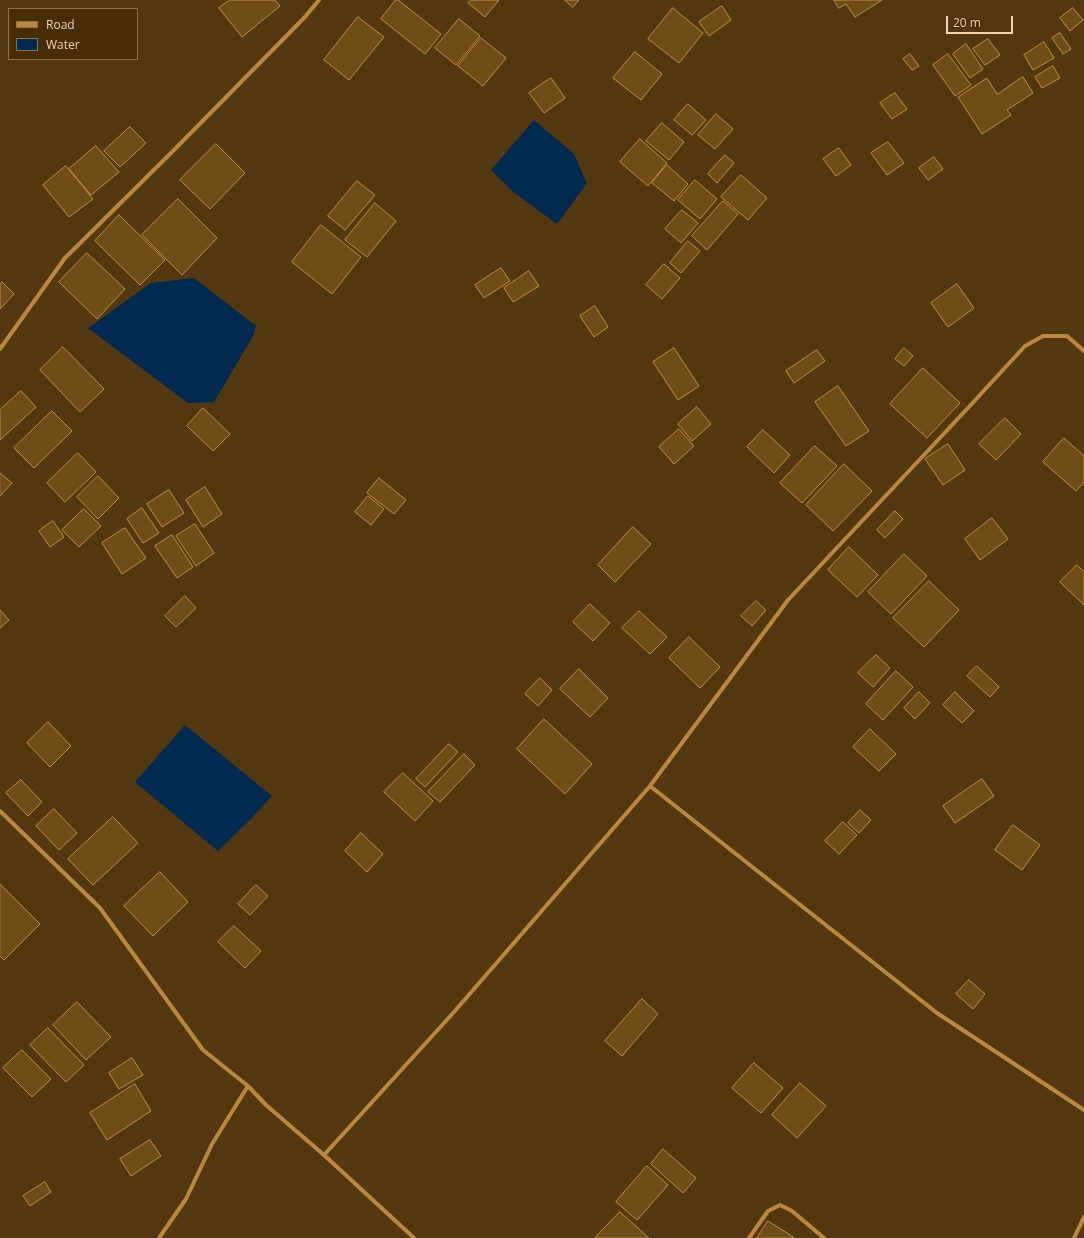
<!DOCTYPE html>
<style>
body{margin:0}
#map{position:relative;width:1084px;height:1238px;overflow:hidden;background:#533812;font-family:"Open Sans",sans-serif}
canvas{display:block}
.legend{position:absolute;left:8px;top:8px;width:130px;height:52px;box-sizing:border-box;background:#482e06;border:1px solid #8c714c;margin:0;padding:5px 7px;list-style:none;font-size:12px;color:#f1d6b4}
.legend li{display:flex;align-items:center;gap:8px;height:20px}
.legend b{width:20px;border:1px solid #8c714c}
.scale{position:absolute;left:946px;top:16px;width:67px;height:18px;box-sizing:border-box;border:2px solid #f1d6b4;border-top:0;padding-left:5px;font-size:12px;line-height:14px;white-space:nowrap;color:#f1d6b4;-webkit-text-stroke:3px #482e06;paint-order:stroke}
</style>
<div id="map">
<canvas width="1084" height="1238"></canvas>
<ul class="legend">
<li><b style="height:5px;background:#bb8841"></b>Road</li>
<li><b style="height:11px;background:#02294f"></b>Water</li>
</ul>
<div class="scale">20 m</div>
</div>
<script>
const ctx = document.querySelector('canvas').getContext('2d');
ctx.lineJoin = 'round';
function fill(path, color) {
  ctx.fillStyle = color;
  ctx.fill(path, 'evenodd');
}
function stroke(path, color, width, dash) {
  ctx.strokeStyle = color;
  ctx.lineWidth = width;
  ctx.lineCap = dash ? 'butt' : 'round';
  ctx.setLineDash(dash || []);
  ctx.stroke(path);
}
const water = new Path2D(`
 M534,120l40,34 13,29 -30,41 -45,-33 -21,-21z
 M194,278l62,48 -3,10 -39,66 -26,1 -100,-75 63,-45z
 M185,725l87,71 -21,23 -33,32 -83,-69z`);
const building = new Path2D(`
 M230,0h45l5,6 -38,31 -23,-29z
 M396,0h2l43,34 -16,20 -44,-35z
 M471,0h28l-14,17 -17,-14z
 M565,0h14l-6,7z
 M834,0h48l-27,17 -9,-13 -7,4z
 M722,6l9,14 -22,16 -10,-14z
 M673,8l30,25 -24,30 -31,-24z
 M1073,8l10,12 -13,11 -10,-13z
 M358,17l26,20 -35,43 -25,-20z
 M459,19l21,17 -24,29 -21,-17z
 M1060,33l11,16 -8,5 -11,-16z
 M481,38l25,20 -23,28 -25,-20z
 M988,39l12,16 -15,10 -12,-16z
 M1044,42l10,16 -21,12 -9,-15z
 M966,44l17,25 -13,9 -17,-24z
 M635,52l27,22 -21,26 -28,-22z
 M910,54l9,12 -7,4 -9,-11z
 M948,54l23,31 -16,11 -22,-31z
 M1053,66l7,12 -18,10 -7,-11z
 M1023,77l10,16 -26,17 4,5 -29,19 -24,-37 29,-19 10,16z
 M551,78l14,20 -21,15 -15,-20z
 M895,93l12,16 -15,10 -12,-16z
 M688,104l18,16 -14,15 -18,-15z
 M716,114l17,15 -18,20 -17,-14z
 M662,123l22,19 -15,18 -23,-19z
 M130,127l16,16 -26,24 -16,-16z
 M640,139l27,24 -19,23 -28,-24z
 M888,142l16,21 -17,12 -16,-22z
 M216,144l29,29 -35,36 -30,-29z
 M96,146l23,26 -28,23 -22,-26z
 M839,148l12,17 -15,11 -13,-17z
 M725,155l9,8 -17,20 -9,-9z
 M934,157l9,12 -15,11 -9,-12z
 M667,165l21,19 -14,17 -22,-18z
 M66,166l27,33 -24,18 -26,-32z
 M741,175l26,23 -19,22 -27,-23z
 M695,180l22,19 -17,20 -22,-19z
 M357,181l18,14 -30,35 -17,-14z
 M178,199l39,39 -35,37 -40,-40z
 M723,201l15,13 -31,36 -15,-14z
 M375,203l21,18 -29,36 -22,-17z
 M682,210l16,13 -17,20 -16,-14z
 M119,215l46,45 -25,25 -45,-44z
 M321,225l40,32 -29,37 -40,-32z
 M688,241l12,10 -19,22 -11,-10z
 M87,253l38,36 -28,30 -38,-37z
 M664,264l16,14 -18,21 -16,-14z
 M501,268l9,13 -26,17 -9,-13z
 M529,271l10,15 -26,16 -9,-14z
 M2,282l12,12 -14,15v-24z
 M957,284l17,24 -26,19 -17,-24z
 M595,306l13,21 -14,10 -14,-21z
 M63,347l41,42 -24,23 -40,-42z
 M674,348l25,38 -21,14 -25,-38z
 M904,348l9,8 -9,10 -9,-7z
 M817,350l8,11 -31,22 -8,-12z
 M923,368l37,35 -33,35 -37,-34z
 M838,386l31,45 -23,15 -31,-44z
 M21,391l15,16 -36,33v-30z
 M697,407l14,17 -19,17 -14,-17z
 M203,408l27,26 -17,17 -26,-25z
 M52,411l20,20 -38,37 -20,-20z
 M1005,418l16,16 -25,26 -17,-16z
 M679,429l15,17 -20,18 -15,-17z
 M763,430l27,25 -16,18 -27,-26z
 M1064,438l20,18v26l-8,9 -33,-29z
 M948,444l17,26 -22,15 -18,-26z
 M815,446l22,20 -35,37 -22,-20z
 M78,453l18,19 -31,30 -18,-19z
 M844,464l28,27 -39,40 -27,-26z
 M0,473l12,10 -12,13z
 M98,476l21,22 -21,21 -21,-22z
 M379,478l27,22 -12,14 -27,-21z
 M205,487l17,27 -19,13 -17,-27z
 M169,490l15,23 -22,14 -15,-23z
 M368,496l16,13 -13,16 -16,-13z
 M142,508l17,25 -16,10 -16,-24z
 M84,509l17,17 -22,21 -17,-17z
 M895,511l8,8 -18,19 -8,-8z
 M992,518l16,21 -28,21 -15,-21z
 M53,521l11,16 -14,10 -11,-16z
 M195,524l19,29 -18,13 -20,-30z
 M633,527l18,17 -36,38 -17,-17z
 M125,528l21,30 -24,16 -20,-31z
 M172,535l21,32 -16,11 -22,-32z
 M849,547l29,28 -21,22 -29,-27z
 M904,554l23,22 -36,38 -23,-22z
 M1077,565l7,7v33l-24,-23z
 M929,581l30,29 -35,37 -31,-29z
 M185,596l11,12 -20,19 -11,-11z
 M756,601l10,9 -14,16 -11,-10z
 M590,604l20,19 -17,18 -20,-19z
 M0,610l9,10 -9,8z
 M639,611l28,26 -17,17 -28,-26z
 M689,637l31,30 -20,21 -31,-30z
 M876,655l14,13 -17,19 -15,-14z
 M977,666l22,21 -9,10 -23,-21z
 M579,669l29,29 -18,19 -30,-28z
 M896,671l17,16 -30,33 -17,-16z
 M540,678l12,12 -14,16 -13,-12z
 M919,692l11,11 -15,16 -11,-11z
 M955,692l19,19 -12,12 -19,-18z
 M544,719l48,45 -27,30 -48,-45z
 M48,722l23,24 -21,21 -23,-24z
 M870,729l26,25 -17,17 -26,-24z
 M449,744l9,8 -33,35 -9,-8z
 M464,754l11,11 -35,37 -12,-10z
 M403,773l30,28 -18,20 -31,-29z
 M982,779l12,17 -39,27 -12,-17z
 M21,780l21,22 -14,14 -22,-23z
 M54,809l23,24 -18,17 -23,-24z
 M860,810l11,10 -12,13 -11,-10z
 M113,817l25,26 -45,42 -25,-26z
 M843,822l14,13 -18,19 -14,-13z
 M1013,825l27,20 -18,25 -27,-20z
 M361,833l22,21 -16,18 -22,-21z
 M160,872l28,30 -35,34 -29,-30z
 M0,884l40,40 -36,36 -4,-4z
 M256,885l12,11 -18,19 -12,-11z
 M234,926l27,25 -16,17 -27,-26z
 M969,980l16,14 -12,15 -17,-15z
 M642,999l16,15 -36,42 -17,-15z
 M77,1002l34,35 -25,23 -33,-35z
 M48,1028l36,37 -18,17 -36,-37z
 M22,1050l29,29 -19,18 -29,-29z
 M132,1058l11,17 -24,14 -10,-16z
 M754,1063l29,25 -22,25 -29,-25z
 M800,1083l26,23 -29,32 -25,-23z
 M135,1084l16,27 -44,29 -17,-27z
 M150,1140l11,16 -30,20 -11,-17z
 M663,1149l33,29 -13,15 -32,-29z
 M647,1166l21,19 -31,35 -21,-18z
 M45,1182l6,10 -21,14 -7,-10z
 M620,1212l29,26h-54z
 M768,1221l27,17h-38z`);
const street = new Path2D(`
 M0,349l65,-91 110,-109 129,-131 15,-18
 M650,786l287,227 147,97
 M0,811l100,97 103,142 45,36 18,19 58,50 90,83
 M324,1155l130,-143 196,-226 138,-186 179,-191 58,-63 18,-10h24l17,15
 M159,1238l27,-39 26,-55 36,-58
 M749,1238l19,-27 12,-6 12,6 32,27
 M1074,1238l10,-21`);
fill(water, '#02294f');
fill(building, '#704c19');
stroke(building, '#c18d47', 1);
stroke(street, '#bb8841', 4);
</script>
